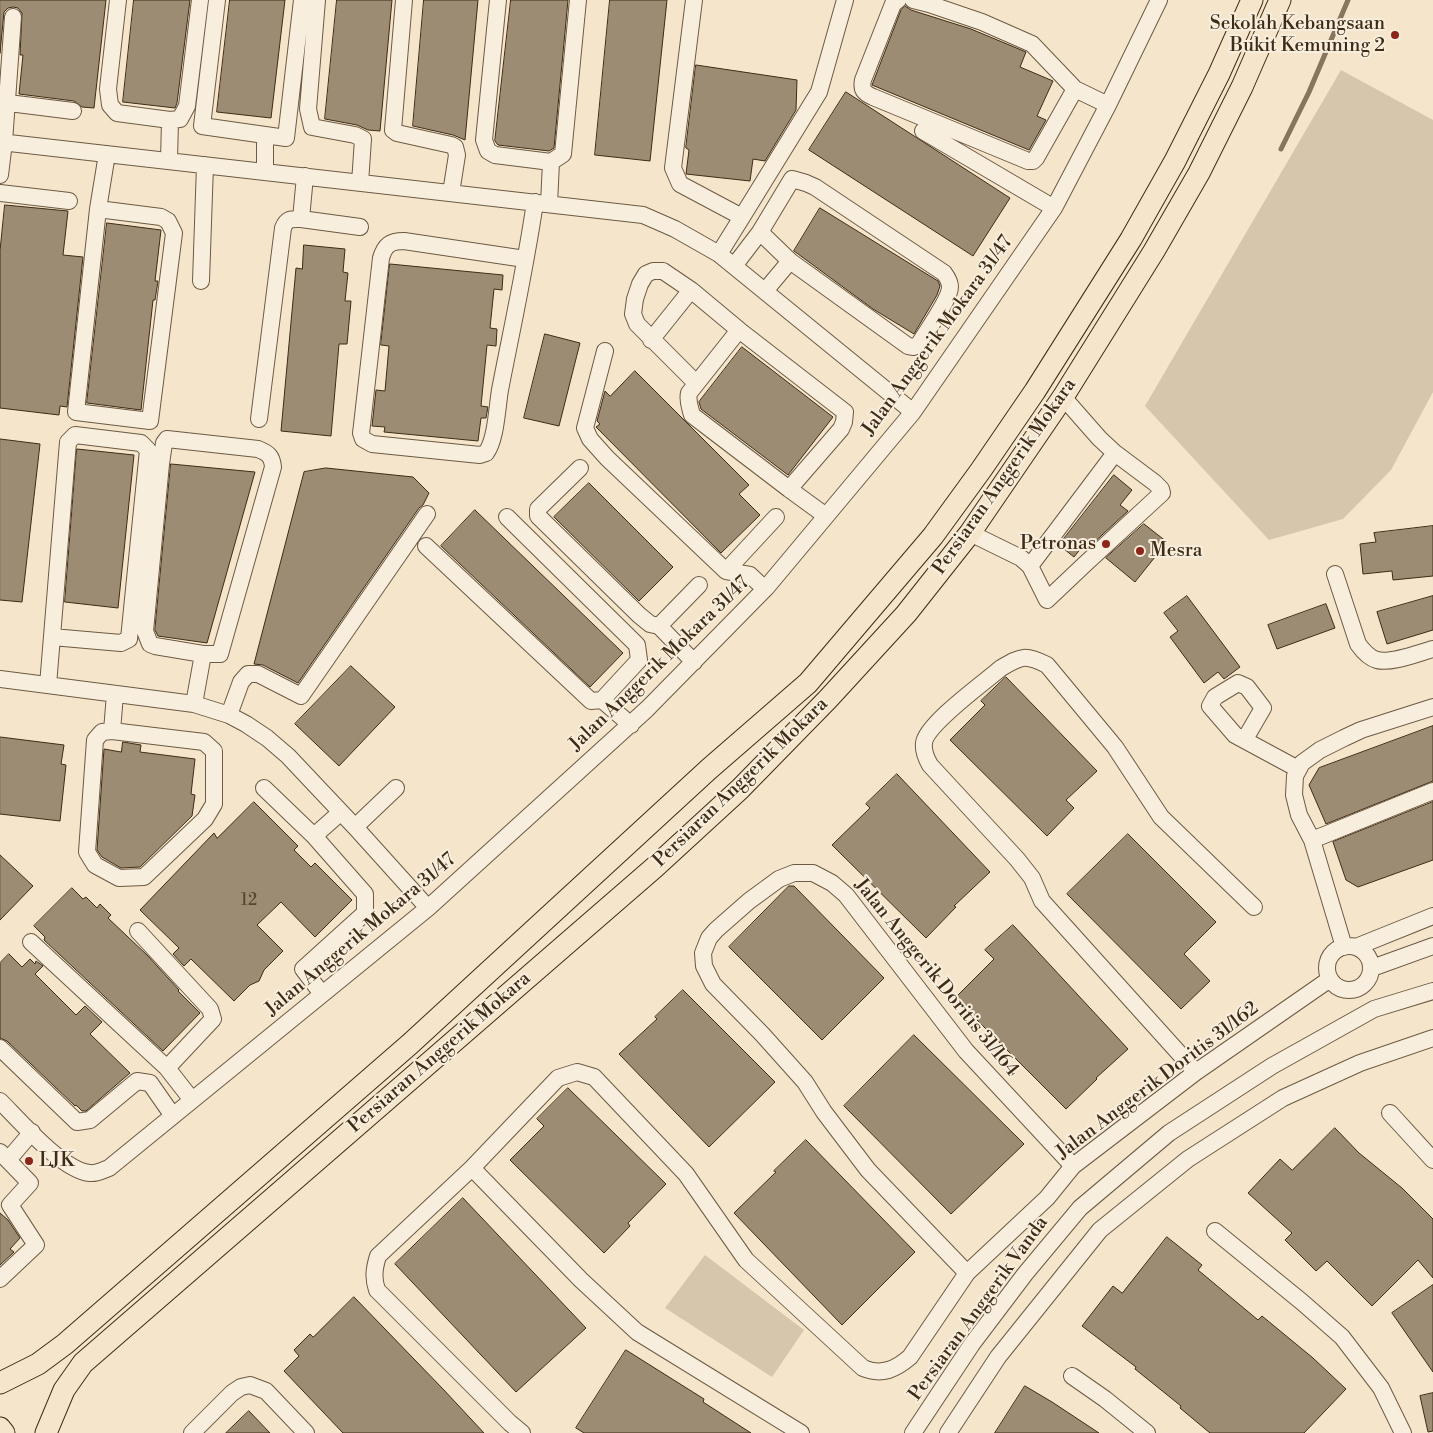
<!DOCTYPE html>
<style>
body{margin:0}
canvas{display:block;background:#f5e5cb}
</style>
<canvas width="1433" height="1433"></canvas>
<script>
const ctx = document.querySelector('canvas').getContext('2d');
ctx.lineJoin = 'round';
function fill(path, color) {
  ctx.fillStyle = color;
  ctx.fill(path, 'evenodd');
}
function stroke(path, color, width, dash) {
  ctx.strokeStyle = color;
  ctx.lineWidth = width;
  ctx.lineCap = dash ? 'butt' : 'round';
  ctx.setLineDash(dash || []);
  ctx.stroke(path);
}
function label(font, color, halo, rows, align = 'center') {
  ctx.font = font + ' "Libre Bodoni",serif';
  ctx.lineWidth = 4;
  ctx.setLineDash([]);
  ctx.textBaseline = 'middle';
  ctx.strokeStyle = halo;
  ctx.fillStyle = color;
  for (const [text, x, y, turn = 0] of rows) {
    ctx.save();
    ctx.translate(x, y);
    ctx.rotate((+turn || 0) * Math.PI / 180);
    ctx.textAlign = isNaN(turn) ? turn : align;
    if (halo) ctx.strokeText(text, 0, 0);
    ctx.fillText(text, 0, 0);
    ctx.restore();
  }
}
const green = new Path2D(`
 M1341,70l92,50v272l-42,78 -48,49 -74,21 -124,-134z
 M705,1255l99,75 -32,47 -107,-69z`);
const stream = new Path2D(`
 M1281,149l28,-57 39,-92`);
const building = new Path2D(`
 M0,0h106l-12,108 -12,-1 -8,-6 -55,-7 4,-39h-3l2,-42 -4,-5 -5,-1 -5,1 -4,4 -4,41z
 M134,0h56l-13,103 -2,5 -52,-6z
 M230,0h55l-14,118 -54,-6z
 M337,0h55l-12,131 -12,-1 -11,-5 -32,-6z
 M424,0h54l-13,140 -12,-5 -40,-9z
 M511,0h57l-14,148 -5,3 -51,-6 -3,-4z
 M610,0h57l-17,161 -55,-6z
 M905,6l6,4 60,19 55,23 -6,15 33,14 -16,35 9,4 -17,30 -157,-65 29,-75z
 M696,65l101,15 -1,30 -31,51 -12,-2 -3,22 -64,-7 3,-24 -3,-2z
 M846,92l164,106 -37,58 -164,-106z
 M5,205l63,6 -5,44 20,2 -16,150 -7,-1 -1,9 -59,-7v-157z
 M820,208l118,73 2,5 -3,9 -23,39 -41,-25 -79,-58z
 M107,223l54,7 -6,51h3l-3,19h-2l-12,110 -54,-7z
 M304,245l41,4 -2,23 5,1 -3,28h6l-4,43h-8l-8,92 -50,-5 15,-163 6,1z
 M390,264l113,11 -1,15 -8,-1 -4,39 7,1 -1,17 -9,-1 -6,61 7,1 -2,11h-5l-3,23 -94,-9 1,-5 -13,-1 4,-36 9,1 4,-45 -8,-1z
 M545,334l35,9 -21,83 -35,-8z
 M742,347l91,70 -45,58 -87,-66 -2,-7z
 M635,371l114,114 -10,9 21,21 -39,38 -125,-126 4,-3 -3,-3 8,-30 5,5z
 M0,439l40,5 -18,158 -22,-2z
 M77,449l57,6 -16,153 -53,-6z
 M171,464l84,8 -48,171 -49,-7 -3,-6z
 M326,468l87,9 16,16 -6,12 -4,3 -121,175 -35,-18 -9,-1 50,-192z
 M1114,475l18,15 -12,15 8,6 -38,35 -4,-4 -12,15 -15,-12z
 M589,483l84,84 -34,34 -85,-84z
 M475,510l148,143 -33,34 -149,-141z
 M1144,524l23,18 -32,40 -29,-24z
 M1433,526v50l-40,4 -1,-9 -29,3 -3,-30 16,-2 -2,-9z
 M1187,596l53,71 -16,12 -6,-7 -14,11 -34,-46 8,-6 -14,-18z
 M1433,596v34l-46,14 -10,-32z
 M1326,604l9,24 -58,21 -9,-24z
 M351,666l44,41 -56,59 -44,-42z
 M1006,677l91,94 -31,29 8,8 -27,28 -97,-96 35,-35 -4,-4z
 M1433,726v55l-107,43 -17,-39 10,-17z
 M0,737l64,8 -3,19 5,1 -6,56 -60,-7z
 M123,742l18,3 -1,7 55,7 -4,35 4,1 -3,21 -52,51 -19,1 -19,-11 -5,-7 7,-101 17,3z
 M897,774l93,98 -36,34 2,1 -30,31 -94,-93 38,-37 -4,-4z
 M254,802l44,44 -4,4 17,17 4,-4 37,37 -37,37 -34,-35 -24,23 26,26 -19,19 -5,11 -9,4 -16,16 -43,-42 -7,7 -11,-12 6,-6 -39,-38 74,-77 3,5z
 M1433,802v58l-75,27 -12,-7 -13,-38z
 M1128,834l88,88 -32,32 26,27 -29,28 -114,-115z
 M0,855l33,31 -33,34z
 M789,886h5l90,92 -62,62 -93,-93z
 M72,888l11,11 3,-2 11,11 3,-4 11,11 -3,3 39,37 32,35 -1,1 22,22 -37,38 -119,-111 1,-3 -11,-11z
 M1013,925l115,124 -32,29 1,1 -31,30 -111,-111 39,-39 -9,-9z
 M9,954l13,13 8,-8 5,5 1,-3 7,5 -8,8 41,41 9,-9 17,16 -12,12 40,39 -44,38h-4l-6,-6 -1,1 -68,-65 -7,-3v-75z
 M683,990l92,92 -66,65 -90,-93 38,-35 -2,-2z
 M914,1035l110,109 -73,70 -107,-108z
 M568,1088l98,96 -38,39 2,3 -26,27 -94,-93 34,-34 -7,-7z
 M1335,1128l24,25 43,35 31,31v59l-15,-18 -46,46 -45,-45 -11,10 -31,-31 7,-7 -44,-40 32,-34 12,11z
 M806,1140l109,112 -73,73 -108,-112 42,-41 -2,-1z
 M463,1198l123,130 -70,64 -121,-128z
 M0,1213l8,7 12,18 -10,11 4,3 -14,13z
 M1167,1237l35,28 -4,5 60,50 4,-4 51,42 33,31 -42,44h-94l-30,-25 1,-2 -46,-37 1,-2 -54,-41 31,-40 9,7z
 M1433,1285v87l-41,-59z
 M354,1297l89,92 41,44h-141l-59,-62 15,-15 -5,-6 16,-16 3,3z
 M626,1350l78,49 -1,3 48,31h-167l-8,-5z
 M1025,1386l27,16 47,31h-104z
 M1433,1393v38l-5,1 -8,-36z
 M249,1411l21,22h-44z`);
const minor = new Path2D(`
 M118,0l-10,89 2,16 7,8 53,7 10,-1 7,-13 13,-106
 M217,0l-15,126 84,12 16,-138
 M317,0l-9,109 4,18 43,8 8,4 -3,44
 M404,0l-11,130 4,3 54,12 4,2 2,8 -6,38
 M498,0l-14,140 4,11 7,4 56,7 12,-8 15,-154
 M694,0l-21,168 7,16 62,33 77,-125 26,-92
 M898,0l-5,4 -30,76c-2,10 1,13 10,17l155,64h5l3,-3 39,-69
 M913,0l16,4 53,18 50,22 43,45 33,16
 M0,102l73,9
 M923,131l131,77
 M0,142l643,73 32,14 44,25 194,158
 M169,161l1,-41
 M265,172v-36
 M0,175l4,-33 9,-125
 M0,193l69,8
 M549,204l2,-42
 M98,209l63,8 7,4 6,12 -24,188 -74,-9 22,-203 9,-55
 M301,219l59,8
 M719,254l23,-37
 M525,259l-121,-18c-14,0 -19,4 -23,17l-19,167 -1,8 2,6 9,5 108,11 6,-2c10,-13 11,-45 14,-63 12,-62 26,-125 35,-188
 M734,266l26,-34 32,-53 14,4 9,4 129,86c3,4 6,9 6,14 0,12 -24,45 -31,57l-5,3 -6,-1 -118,-85 -30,-29
 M201,281l4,-116
 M765,291l25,-30
 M739,330l-50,63c-2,8 1,14 3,22l97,74
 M651,340l40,-50
 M605,351l-20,77 5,11 17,19 119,113 24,4 15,14
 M696,383l-59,-59 -4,-10 2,-15 5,-15 6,-10 7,-3h10l28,19 48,40 106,82 -1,10 -3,7 -52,60 37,27
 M259,419l24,-191c4,-10 8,-9 18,-9l4,-43
 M167,439l91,10c10,4 14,7 15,18l-53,187h-17l-48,-8 -5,-2 -5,-13 16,-167 3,-21z
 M580,468l-42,41v7l101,99 11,9 9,2 40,-41
 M507,517l130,128 2,15 -37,40 29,25
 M970,533l51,25 9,8 17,34 38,-36 77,-71 -1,-4 -6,-6 -40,-30 -16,-15 -36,-41
 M426,546l165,155 11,-1
 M1030,566l85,-113
 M726,571l50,-54
 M1335,574l23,70c5,7 11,14 19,16 14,4 41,-7 56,-11
 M659,626l35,36
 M0,679l194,25 35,11 17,9 21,14 21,18 67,71 73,81
 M48,685l20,-243 7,-7 66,8 7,7 -19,189 -8,4 -69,-6
 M194,704l9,-50
 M229,715l12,-33 7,-8h10l43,22 126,-182
 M112,731l92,11 10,9v53l-9,15 -61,58 -25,1 -24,-13 -8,-13 8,-112 7,-8z
 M112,731l3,-37
 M1245,739l18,-31 -16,-21 -9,-4 -23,14 -5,9 25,29 63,34
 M264,788l50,48
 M355,827l41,-39
 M1312,840l121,-49
 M138,931l72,78 3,10 -46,49 25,32
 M31,942l136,126
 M1327 968a22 22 0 1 1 44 0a22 22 0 1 1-44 0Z
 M1344,947l-32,-107 -13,-25 -5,-20 1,-19 7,-13 18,-13 24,-12 17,-8 72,-23
 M1356,947l77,-31
 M1372,968l61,-22
 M322,994l-19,-25 62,-56v-19l-51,-58 27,-24
 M0,1048l77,74 13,-2 47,-39 13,2 23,33
 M1196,1072l-154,-171 -10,-23 -15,-19 -87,-94c-4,-7 -7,-14 -6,-22 2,-19 61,-61 77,-75 21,-12 24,-14 46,-3l68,82 46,70 93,90
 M0,1101c20,20 63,70 90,72 6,1 13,-3 19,-5l319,-260 219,-199 119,-121 147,-176 141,-204 54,-103 51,-105
 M1390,1113l43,47
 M0,1152l30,31 -20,22 26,40 -36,34
 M8,1160l24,-28
 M472,1168l109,112 56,52 164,101
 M1215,1231l87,71 40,35 39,51 22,45
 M967,1273l-99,-103 -44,-58 -19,-30 -43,-48 -49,-50 -9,-18 -1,-13 6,-15 7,-8 33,-29 30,-22 15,-6h19l19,10 14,12 120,156 107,115
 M1072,1376l33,23 42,34
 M192,1433l40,-40 9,-6 9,-2 16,6 40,42
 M522,1433l-12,-10 -133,-133c-4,-12 -3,-21 1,-34l94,-88 86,-90 19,-6 17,5 92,97 60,86 117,108c19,8 33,1 47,-11l57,-84 80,-75 26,-32 123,-94 134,-93
 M913,1433l59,-89 53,-70 55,-66 89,-75 103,-67 102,-57 59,-18
 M948,1433l50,-76 102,-127 88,-71 95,-61 77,-35 73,-25`);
const major = new Path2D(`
 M0,1383l38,-19 27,-20 345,-300 299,-275 99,-86 125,-147 48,-66 54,-79 96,-152 44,-78 44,-87 33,-74
 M0,1428l4,5
 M46,1433l18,-43 19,-27 572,-496 85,-78 88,-90 78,-85 64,-81 93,-136 91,-146 45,-78 43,-86 38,-87`);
const markers = [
 [1395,35,5,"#8f2418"],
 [1106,544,5,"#8f2418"],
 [1140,551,5,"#8f2418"],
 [29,1161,5,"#8f2418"]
];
const numberNames = [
 ["12",249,901]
];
const poiNames = [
 ["Sekolah Kebangsaan",1385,24],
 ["Bukit Kemuning 2",1385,46],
 ["Petronas",1096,544],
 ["Mesra",1150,551,"left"],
 ["LJK",39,1161,"left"]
];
const streetNames = [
 ["Jalan Anggerik Mokara 31/47",938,336,-54],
 ["Persiaran Anggerik Mokara",1005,477,-55],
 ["Jalan Anggerik Mokara 31/47",660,664,-44],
 ["Persiaran Anggerik Mokara",741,783,-44],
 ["Jalan Anggerik Mokara 31/47",361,935,-40],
 ["Jalan Anggerik Doritis 31/164",936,978,51],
 ["Persiaran Anggerik Mokara",440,1053,-41],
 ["Jalan Anggerik Doritis 31/162",1158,1081,-37],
 ["Persiaran Anggerik Vanda",979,1309,-54]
];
fill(green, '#d6c6ac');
stroke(stream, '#87755d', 5);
fill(building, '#9d8c74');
stroke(building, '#3e2c15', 1);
stroke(minor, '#6c5a42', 18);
stroke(major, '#3e2c15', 23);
stroke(minor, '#f8eedd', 16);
stroke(major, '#f5e5cb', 21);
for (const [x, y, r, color] of markers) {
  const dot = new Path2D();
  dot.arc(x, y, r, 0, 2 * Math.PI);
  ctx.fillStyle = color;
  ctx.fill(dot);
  stroke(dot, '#f8eedd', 2);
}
label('16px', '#56442d', null, numberNames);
label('19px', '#3e2c15', '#f8eedd', poiNames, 'right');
label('19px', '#3e2c15', '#f8eedd', streetNames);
</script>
